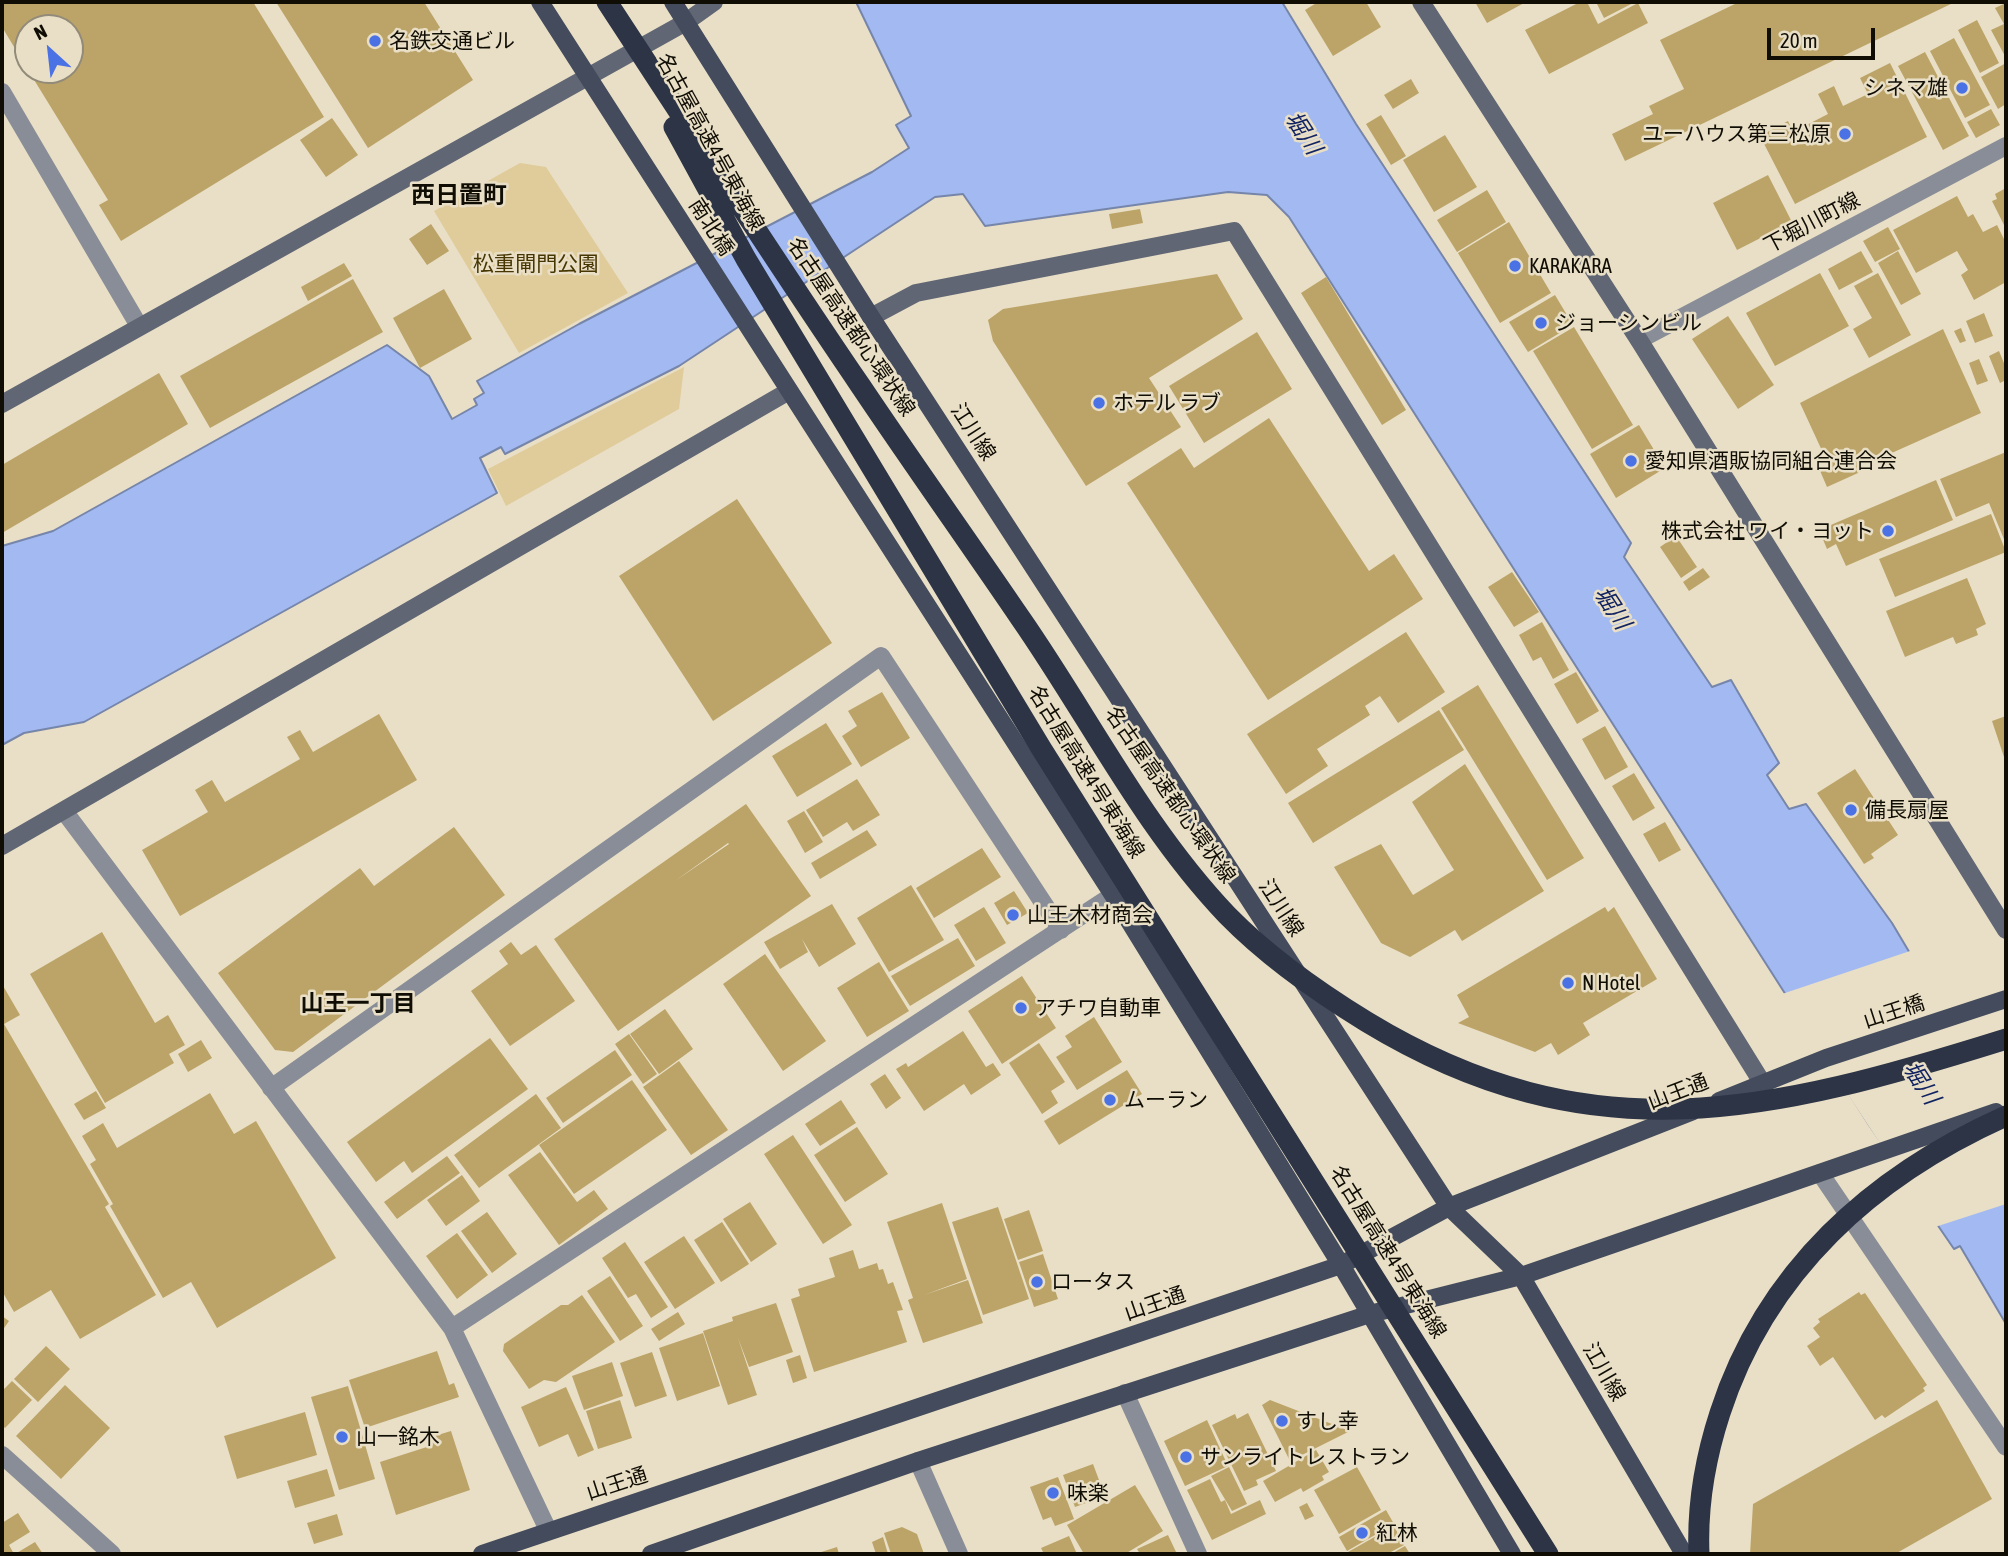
<!DOCTYPE html>
<meta charset="utf-8">
<style>
body{margin:0}
#map{position:relative;width:2008px;height:1556px;overflow:hidden;background:#e9dfc6;font-family:"Asap Condensed",sans-serif}
canvas{display:block}
.frame{position:absolute;inset:0;border:4px solid #100d05;pointer-events:none}
.north{position:absolute;left:14px;top:14px;width:70px;height:70px;box-sizing:border-box;background:#e9dfc6;border:2px solid #928b79;border-radius:50%;rotate:333deg;font-size:19px;font-weight:700;line-height:28px;text-align:center;color:#100d05}
.north::after{content:'';display:block;margin:auto;width:24px;height:32px;background:#4b72e5;clip-path:polygon(50% 0,100% 100%,50% 72%,0 100%)}
.scale{position:absolute;left:1767px;top:28px;width:108px;height:32px;box-sizing:border-box;border:4px solid #100d05;border-top:0;padding-left:9px;font-size:21px;line-height:24px;white-space:nowrap;color:#100d05;-webkit-text-stroke:5px #e9dfc6;paint-order:stroke}
</style>
<div id="map">
<canvas width="2008" height="1556"></canvas>
<div class="frame"></div>
<div class="north">N</div>
<div class="scale">20 m</div>
</div>
<script>
const ctx = document.querySelector('canvas').getContext('2d');
ctx.lineJoin = 'round';
function fill(path, color) {
  ctx.fillStyle = color;
  ctx.fill(path, 'evenodd');
}
function stroke(path, color, width, dash) {
  ctx.strokeStyle = color;
  ctx.lineWidth = width;
  ctx.lineCap = dash ? 'butt' : 'round';
  ctx.setLineDash(dash || []);
  ctx.stroke(path);
}
function label(font, color, halo, rows, align = 'center') {
  ctx.font = font + ' "Asap Condensed","Noto Sans JP",sans-serif';
  ctx.lineWidth = 5;
  ctx.setLineDash([]);
  ctx.textBaseline = 'middle';
  ctx.strokeStyle = halo;
  ctx.fillStyle = color;
  for (const [text, x, y, turn = 0] of rows) {
    ctx.save();
    ctx.translate(x, y);
    ctx.rotate((+turn || 0) * Math.PI / 180);
    ctx.textAlign = isNaN(turn) ? turn : align;
    if (halo) ctx.strokeText(text, 0, 0);
    ctx.fillText(text, 0, 0);
    ctx.restore();
  }
}
const green = new Path2D(`
 M520,163l26,4 82,126 -109,60 -85,-142z
 M684,367l-5,42 -173,97 -18,-37z`);
const water = new Path2D(`
 M856,2h426l74,122 275,419 -7,14 88,130 19,-7 48,83 -12,12 22,34 17,-5 86,119 114,192v209l-46,-78 -6,3 -85,-124 -580,-908 -22,-22 -39,-3 -243,34 -22,-32 -28,3 -256,169 -174,88 -4,-7 -21,11 17,35 -413,229 -60,11 -22,12v-199l51,-15 334,-186 42,31 23,43 25,-14 -3,-6 10,-6 -7,-12 102,-57 293,-152 37,-24 -13,-23 15,-9z`);
const pier = new Path2D(`
 M1913,950l93,158v96l-71,23 -153,-233z`);
const building = new Path2D(`
 M2,2h251l71,115 -203,124 -22,-36 9,-5 -80,-130h42v-42h-42v42l-26,-43z
 M276,2h148l49,78 -105,68z
 M1318,2h48l15,25 -48,29 -28,-46z
 M1475,2h51l-39,21z
 M1580,2h7l11,22 40,-21 10,20 -99,51 -24,-44z
 M1596,2h39l-31,16z
 M1739,2h216l-330,159 -13,-27 41,-20 -4,-8 35,-17 -24,-49z
 M2006,3v55l-15,-28 13,-6 -9,-16z
 M1977,20l22,43 -19,10 -22,-43z
 M1954,38l36,67 -25,13 -35,-67z
 M1925,52l44,84 -26,14 -45,-84z
 M1890,63l37,74 -132,67 -35,-68 28,-15 5,11 35,-18 -10,-20 16,-8 9,20 25,-12 -8,-16z
 M2006,63v41l-8,5 -17,-32z
 M1411,79l8,14 -26,16 -9,-14z
 M1991,109l9,16 -24,13 -9,-16z
 M1381,115l25,41 -15,9 -25,-41z
 M332,118l26,37 -32,22 -26,-37z
 M1445,135l32,52 -43,25 -31,-52z
 M1768,175l24,47 -55,28 -24,-47z
 M2006,188v41l-14,-28 5,-2 -2,-5z
 M1487,190l19,32 -49,30 -20,-32z
 M1957,196l11,21 5,-3 10,18 14,-7 9,18v39l-32,18 -13,-25 7,-5 -11,-19 -41,22 -23,-43z
 M1140,209l3,14 -31,6 -3,-15z
 M1509,222l42,71 -51,30 -42,-70z
 M431,224l18,27 -22,14 -18,-26z
 M1888,227l12,22 -25,13 -12,-21z
 M1861,251l12,21 -34,18 -11,-21z
 M1898,251l23,43 -20,11 -23,-42z
 M344,263l8,13 -44,25 -7,-14z
 M1820,273l29,53 -74,40 -29,-53z
 M1878,273l33,62 -42,23 -16,-29 19,-11 -18,-32z
 M1217,274l26,45 -94,59 32,49 -95,59 -93,-145 -5,-21 15,-11z
 M1326,277l80,133 -24,15 -81,-132z
 M353,279l30,53 -173,96 -30,-52z
 M444,289l28,50 -52,29 -27,-50z
 M1555,295l18,30 -45,27 -19,-30z
 M1984,313l9,23 -18,7 -9,-22z
 M1728,316l46,69 -36,24 -46,-70z
 M1574,327l59,98 -41,24 -59,-98z
 M1961,328l5,13 -6,2 -6,-12z
 M1943,329l38,84 -125,56 2,4 -31,14 -12,-28 9,-4 -24,-52z
 M1257,332l35,57 -88,54 -35,-57z
 M1999,351l7,17v12l-6,3 -11,-27z
 M1979,359l9,22 -11,4 -8,-22z
 M159,373l29,51 -186,109v-68z
 M1269,418l100,153 25,-17 29,45 -155,101 -141,-217 54,-35 13,20z
 M1639,425l26,43 -49,30 -26,-44z
 M2006,452v92l-17,-41 -33,14 -16,-38z
 M1936,480l17,40 -107,46 -10,-22 -9,5 -8,-19z
 M737,499l95,144 -119,78 -94,-145z
 M1991,514l15,38 -111,45 -16,-38z
 M1676,536l21,31 -16,11 -21,-31z
 M1703,568l7,9 -21,14 -6,-9z
 M1512,572l27,40 -25,15 -26,-40z
 M1967,578l19,46 -10,5 2,6 -22,9 -3,-7 -48,20 -19,-46z
 M1542,622l27,48 -16,9 -12,-22 -8,4 -14,-26z
 M1406,632l39,60 -47,31 -18,-27 -15,10 5,9 -53,34 11,17 -42,28 -39,-60z
 M1576,672l23,39 -22,13 -23,-40z
 M1478,685l106,173 -37,22 -106,-172z
 M882,692l28,46 -49,29 -19,-31 15,-10 -9,-15z
 M1439,710l25,40 -151,93 -25,-40z
 M379,714l38,66 -237,136 -38,-66 66,-38 -13,-22 17,-10 13,22 75,-43 -13,-22 13,-7 13,22z
 M2006,716v47l-14,-42z
 M826,723l26,41 -55,33 -25,-41z
 M1605,726l23,41 -23,13 -23,-41z
 M1465,764l79,127 -82,50 -7,-11 -45,27 -29,-14 -47,-76 47,-23 32,51 41,-25 -42,-68z
 M1855,769l43,66 -27,19 3,4 -10,6 -47,-71z
 M1634,773l21,35 -22,13 -21,-35z
 M857,779l23,36 -27,16 -6,-9 -24,15 -17,-27z
 M746,804l65,92 -193,135 -64,-92zM728,843l1,1 -54,37z
 M804,811l19,31 -18,11 -18,-32z
 M1665,822l16,28 -22,12 -16,-28z
 M454,827l51,68 -212,157 -18,-2 -57,-77 142,-105 14,18z
 M867,830l10,15 -57,34 -9,-16z
 M982,848l19,29 -67,41 -18,-30z
 M911,885l33,55 -55,32 -32,-54z
 M1014,891l14,22 -21,12 -13,-22z
 M832,904l24,40 -37,23 -17,-28 6,13 -28,17 -16,-27z
 M984,907l22,36 -30,18 -22,-36z
 M1605,907l3,5 6,-5 43,72 -74,44 7,12 -32,20 -7,-12 -16,9 -77,-29 11,-6 -12,-22z
 M102,932l53,91 13,-8 17,30 -16,9 5,9 -69,40 -75,-129z
 M958,938l17,28 -65,40 -19,-30z
 M511,942l10,13 15,-10 39,56 -65,45 -39,-55 37,-27 -9,-13z
 M765,954l61,87 -43,30 -60,-87z
 M879,962l30,49 -42,26 -30,-49z
 M1022,976l34,52 -54,36 -34,-53z
 M2,984l18,31 -16,9 105,180 -4,3 51,88 -76,44 -29,-49 -37,22 -12,-21z
 M665,1009l28,40 -34,25 -29,-40z
 M1094,1017l28,45 -45,28 -21,-33 16,-10 -7,-11z
 M963,1031l23,36 7,-4 8,12 -30,20 -7,-11 -40,27 -28,-42 10,-6 2,4z
 M629,1034l28,40 -14,10 -28,-40z
 M490,1038l38,51 -116,84 -8,-12 -28,21 -29,-40z
 M201,1040l11,18 -24,14 -10,-18z
 M1039,1043l26,39 -14,9 7,12 -16,11 -33,-51z
 M615,1050l17,25 -69,48 -17,-25z
 M679,1061l49,69 -37,25 -48,-68z
 M1127,1070l15,24 -83,51 -15,-24z
 M885,1074l16,24 -15,11 -16,-25z
 M632,1080l35,50 -93,64 -35,-49z
 M96,1091l10,17 -22,12 -10,-16z
 M210,1093l24,41 22,-13 80,137 -119,70 -26,-46 -28,16 -53,-92 3,-2 -23,-40 6,-4 -14,-24 21,-13 14,25z
 M536,1094l25,34 -82,60 -25,-33z
 M841,1100l15,23 -36,23 -15,-22z
 M857,1127l31,47 -43,28 -31,-47z
 M793,1135l59,90 -29,19 -59,-90z
 M540,1152l37,50 17,-12 14,19 -49,36 -51,-70z
 M447,1156l13,17 -63,46 -13,-17z
 M462,1175l18,26 -34,25 -19,-26z
 M750,1202l27,42 -26,18 -28,-43z
 M942,1203l25,76 -43,16 44,-15 15,43 -60,20 -15,-43 5,-2 -26,-76z
 M998,1207l31,92 -46,16 -31,-93z
 M1029,1210l14,41 -25,9 -14,-41z
 M487,1212l30,42 -25,19 -31,-42z
 M722,1222l27,42 -28,18 -27,-42z
 M457,1233l31,42 -31,24 -31,-43z
 M684,1236l31,47 -40,26 -31,-47z
 M625,1242l43,65 -17,11 -15,-24 -8,4 -26,-40z
 M853,1250l6,19 18,-6 2,7 4,-1 5,15 5,-2 10,28 -6,1 10,31 -93,30 -23,-73 9,-3 -2,-7 37,-12 -6,-19z
 M1043,1254l15,45 -24,8 -15,-45z
 M610,1276l33,50 -23,15 -33,-50z
 M1859,1292l2,3 4,-2 62,92 -4,3 2,3 -40,27 -3,-3 -7,5 -42,-63 -13,9 -13,-20 13,-9 -7,-9 7,-6 -2,-3z
 M582,1295l33,47 -59,40 -12,-2 -15,9 -26,-38 1,-7 57,-39h7z
 M776,1303l17,49 -44,15 -11,-29 19,57 -29,10 -25,-74 30,-10 -1,-4z
 M678,1312l7,12 -26,17 -8,-12z
 M2,1316l7,5 -7,10z
 M703,1333l17,53 -43,15 -18,-53z
 M46,1346l24,23 -32,33 -24,-23z
 M437,1351l12,34 5,-2 5,14 -94,31 -16,-48z
 M652,1352l15,44 -32,11 -15,-44z
 M800,1355l7,23 -14,5 -7,-23z
 M612,1362l11,34 -39,14 -12,-34z
 M12,1381l20,19 -27,28 -3,-3v-34z
 M65,1385l45,43 -49,51 -45,-43z
 M348,1386l27,93 -36,11 -28,-93z
 M566,1387l28,63 -16,7 -10,-23 -29,13 -18,-40z
 M620,1400l12,38 -34,11 -12,-38z
 M1270,1400l80,31 -60,30 -28,-56z
 M1937,1400l55,99 -97,55h-145l3,-50z
 M305,1412l12,43 -80,24 -13,-43z
 M1248,1413l28,58 -20,9 2,5 -14,6 -32,-66 23,-11 2,5z
 M1207,1420l21,46 -43,20 -21,-45z
 M451,1431l19,59 -74,25 -16,-53 53,-17 -2,-8z
 M1316,1450l13,22 -7,4 2,4 -21,12 -2,-4 -26,14 -12,-21z
 M1093,1464l12,32 -30,11 -12,-32z
 M1229,1467l18,37 -15,7 -21,-35z
 M1357,1467l24,43 -42,24 -25,-44z
 M327,1469l8,27 -40,12 -8,-27z
 M1058,1477l16,42 -19,7 -4,-9 -8,3 -13,-33z
 M1210,1479l11,23 4,-2 6,14 29,-14 6,14 -54,26 -25,-50z
 M1135,1485l28,46 -38,23h-41l-17,-29z
 M1307,1503l7,13 -9,4 -6,-13z
 M1386,1510l8,14 -47,27 -8,-14z
 M18,1513l12,19 -21,13 5,9h-12v-31z
 M337,1514l6,21 -29,9 -7,-21z
 M1394,1526l10,19 -17,9h-38l-1,-2z
 M902,1527l15,7 7,20h-33l-7,-21z
 M1168,1535l9,19h-37l-3,-5z
 M1069,1536l8,18h-33l-3,-6z
 M883,1537l5,17h-12l-4,-12z
 M35,1542l8,12h-28z
 M1405,1546l5,8h-19z
 M837,1547l2,7h-24z`);
const street = new Path2D(`
 M2,92l137,234
 M1639,340l367,-194
 M64,811l388,517 96,202
 M271,1088l610,-432 180,274
 M1820,1173l186,274
 M452,1328l661,-433
 M1125,1393l73,161
 M2,1455l110,99
 M918,1461l41,93`);
const secondary = new Path2D(`
 M1421,2l218,338 367,590
 M871,317l45,-24 318,-62 529,853
 M2,404l684,-382 28,-20
 M2,846l787,-455`);
const primary = new Path2D(`
 M540,2l573,893 228,370 171,289
 M673,2l198,315 578,890 72,69 163,278
 M1719,1101l107,-43 180,-59
 M482,1554l859,-289 108,-58 244,-96
 M651,1554l267,-93 452,-147 151,-38 475,-164`);
const highwayBridge = new Path2D(`
 M607,2c84,128 167,257 253,383 53,79 108,156 161,234 68,98 123,209 206,296 41,42 91,77 140,107 224,136 406,90 639,17
 M674,127l72,132 295,489 507,806
 M1699,1554c-2,-48 6,-95 21,-141 46,-142 152,-237 286,-297`);
const markers = [
 [375,41,7,"#4b72e5"],
 [1962,88,7,"#4b72e5"],
 [1845,134,7,"#4b72e5"],
 [1515,266,7,"#4b72e5"],
 [1541,323,7,"#4b72e5"],
 [1099,403,7,"#4b72e5"],
 [1631,461,7,"#4b72e5"],
 [1888,531,7,"#4b72e5"],
 [1851,810,7,"#4b72e5"],
 [1013,915,7,"#4b72e5"],
 [1568,983,7,"#4b72e5"],
 [1021,1008,7,"#4b72e5"],
 [1110,1100,7,"#4b72e5"],
 [1037,1282,7,"#4b72e5"],
 [1282,1421,7,"#4b72e5"],
 [342,1437,7,"#4b72e5"],
 [1186,1457,7,"#4b72e5"],
 [1053,1493,7,"#4b72e5"],
 [1362,1533,7,"#4b72e5"]
];
const poiNames = [
 ["名鉄交通ビル",389,41],
 ["シネマ雄",1948,88,"right"],
 ["ユーハウス第三松原",1831,134,"right"],
 ["KARAKARA",1529,266],
 ["ジョーシンビル",1555,323],
 ["ホテル ラブ",1113,403],
 ["愛知県酒販協同組合連合会",1645,461],
 ["株式会社 ワイ・ヨット",1874,531,"right"],
 ["備長扇屋",1865,810],
 ["山王木材商会",1027,915],
 ["N Hotel",1582,983],
 ["アチワ自動車",1035,1008],
 ["ムーラン",1124,1100],
 ["ロータス",1051,1282],
 ["すし幸",1296,1421],
 ["山一銘木",356,1437],
 ["サンライトレストラン",1200,1457],
 ["味楽",1067,1493],
 ["紅林",1376,1533]
];
const streetNames = [
 ["名古屋高速4号東海線",710,142,61],
 ["下堀川町線",1812,223,-28],
 ["南北橋",711,227,57],
 ["名古屋高速都心環状線",851,327,56],
 ["江川線",973,432,57],
 ["名古屋高速4号東海線",1086,772,58],
 ["名古屋高速都心環状線",1170,795,55],
 ["江川線",1281,908,57],
 ["山王橋",1894,1012,-18],
 ["山王通",1678,1092,-21],
 ["名古屋高速4号東海線",1388,1252,58],
 ["山王通",1155,1304,-19],
 ["江川線",1604,1372,60],
 ["山王通",617,1484,-18]
];
const parkNames = [
 ["松重閘門公園",536,264]
];
const waterNames = [
 ["堀川",1303,133,57],
 ["堀川",1612,608,57],
 ["堀川",1921,1083,57]
];
const neighbourhoodNames = [
 ["山王一丁目",358,1004]
];
const quarterNames = [
 ["西日置町",459,195]
];
fill(green, '#e0cc9b');
fill(water, '#a2b9f1');
stroke(water, '#7685aa', 2);
fill(pier, '#e9dfc6');
fill(building, '#bca468');
stroke(street, '#898d97', 18);
stroke(secondary, '#606674', 18);
stroke(primary, '#434b5c', 18);
stroke(highwayBridge, '#2c3446', 21);
for (const [x, y, r, color] of markers) {
  const dot = new Path2D();
  dot.arc(x, y, r, 0, 2 * Math.PI);
  ctx.fillStyle = color;
  ctx.fill(dot);
  stroke(dot, '#e9dfc6', 2.5);
}
label('21px', '#100d05', '#e9dfc6', poiNames, 'left');
label('21px', '#100d05', '#e9dfc6', streetNames);
label('21px', '#463602', '#e9dfc6', parkNames);
label('italic 23px', '#122462', '#e9dfc6', waterNames);
label('bold 23px', '#100d05', '#e9dfc6', neighbourhoodNames);
label('bold 24px', '#100d05', '#e9dfc6', quarterNames);
</script>
